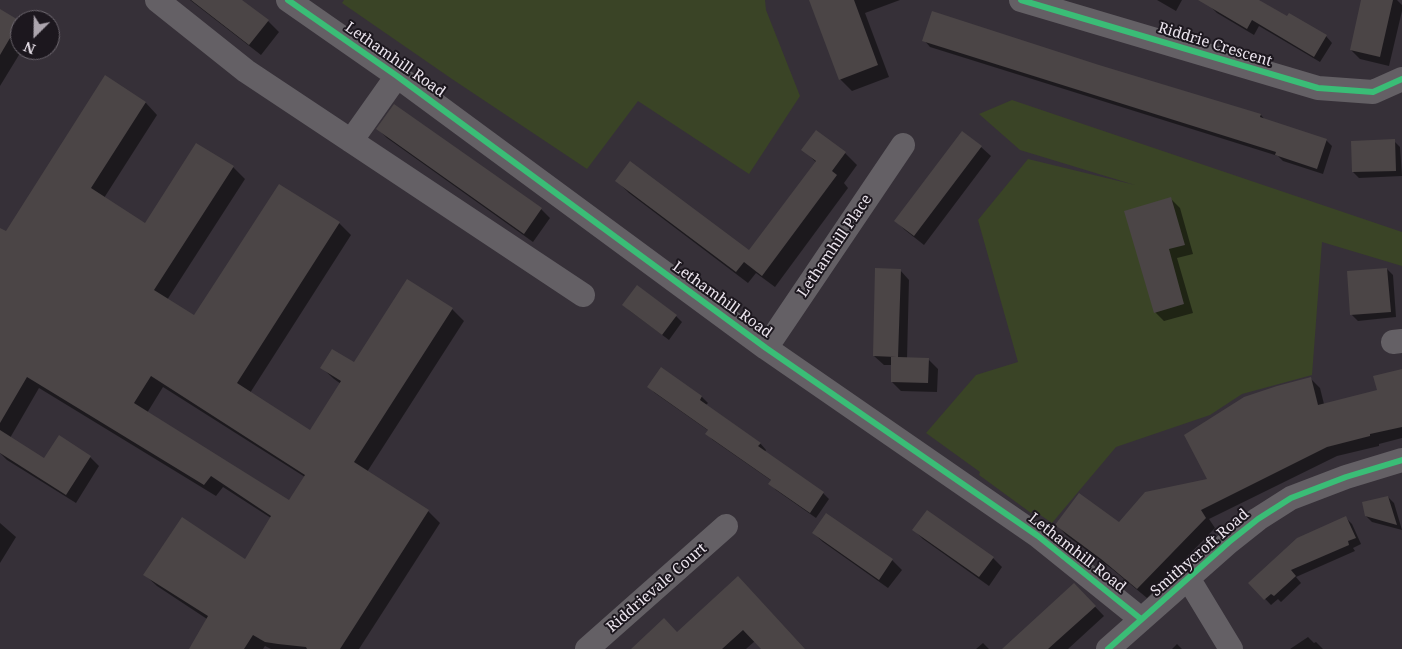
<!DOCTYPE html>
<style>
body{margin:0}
#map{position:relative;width:1402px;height:649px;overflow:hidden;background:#363038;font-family:"Noto Serif",serif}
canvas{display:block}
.north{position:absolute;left:10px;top:10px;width:50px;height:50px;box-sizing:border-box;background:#1c171e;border:1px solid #6f6971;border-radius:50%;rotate:203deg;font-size:14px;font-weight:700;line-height:20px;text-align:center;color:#ebe4ed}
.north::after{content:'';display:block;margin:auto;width:18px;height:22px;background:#aca5ae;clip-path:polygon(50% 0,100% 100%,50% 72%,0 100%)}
</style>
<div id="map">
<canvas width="1402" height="649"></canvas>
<div class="north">N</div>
</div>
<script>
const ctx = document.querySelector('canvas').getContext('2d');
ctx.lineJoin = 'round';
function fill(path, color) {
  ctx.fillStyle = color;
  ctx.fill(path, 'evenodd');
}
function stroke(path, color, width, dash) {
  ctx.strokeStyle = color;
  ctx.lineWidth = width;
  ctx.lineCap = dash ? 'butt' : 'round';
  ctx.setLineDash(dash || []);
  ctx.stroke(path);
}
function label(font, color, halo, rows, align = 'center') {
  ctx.font = font + ' "Noto Serif",serif';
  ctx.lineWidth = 4;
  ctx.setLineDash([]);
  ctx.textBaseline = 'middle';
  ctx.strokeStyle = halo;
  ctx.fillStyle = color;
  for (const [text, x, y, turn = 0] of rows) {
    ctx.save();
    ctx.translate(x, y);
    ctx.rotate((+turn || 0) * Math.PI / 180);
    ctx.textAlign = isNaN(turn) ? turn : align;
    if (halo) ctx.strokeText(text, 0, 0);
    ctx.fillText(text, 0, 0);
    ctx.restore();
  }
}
const green = new Path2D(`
 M344,0h421l1,10 34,86 -51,78 -111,-73 -51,68 -135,-90 -110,-76z
 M1012,100l390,132v34l-80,-24 -10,133 -70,19 -32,21 -94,32 -64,76 -19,-13 -2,3 -52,-38 1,-3 -54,-39 50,-58 42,-13 -40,-142 50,-61 107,26 -115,-35 -41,-36z`);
const shadow = new Path2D(`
 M190,0h50l28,21 11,11 -18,23z
 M811,0h89l-35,13 24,64 -37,14 -12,-12z
 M1157,0h25l-6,11z
 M1215,0h42l30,18 39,18 6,7 -12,19 -61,-36 -5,9 -37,-22 -6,-6z
 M1362,0h35l5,5v6l-13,55 -29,-7 -9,-9z
 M0,10l20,12v28h2l-22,36z
 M924,40l175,26 162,49 4,5 61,20 6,6 -9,28 -40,-13 -5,-5 -348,-109z
 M106,77l40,26 11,12 -53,83 41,27 88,-58 12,12 -78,121 28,17 144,-94 12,12 -101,158 61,39 30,-48 -7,-5 -12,-11 32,-4 98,-55 12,12 -97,151 61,39 12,12 -81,126h-88l-6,-3 -2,3h-71l15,-30 -50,-33 -12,-11 100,-15 26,-42 -48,-31 -7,9 -177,-108 -29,50 35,22 45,-3 9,9 -23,37 -69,-43 -7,-7v-224l6,4zM163,387l142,90 -15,25 -143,-89z
 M378,129l163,80 9,9 -17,24 -146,-104z
 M816,131l29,22 12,12 -13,18 4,5 -73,99 -19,-14 -8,10 -119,-90 -12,-12 133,71 67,-89 -14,-13z
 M962,133l19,14 10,9 -67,89 -19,-15 -9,-9z
 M1394,141l6,6 2,29 -43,2 -6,-6z
 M1171,199l9,9 13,46 -16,4 16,55 -29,8 -9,-9z
 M1387,269l6,6 3,42 -38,4 -7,-7z
 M900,270l9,10 -2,79h21l10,10 -1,23 -36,-1 -9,-9v-17h-8l-10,-9z
 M637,287l39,29 6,6 -13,18 -39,-29 -6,-6z
 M662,369l40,28 6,6 -2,2 54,38 6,7 -1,2 58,41 6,6 -13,19 -40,-28 -6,-7 2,-2 -59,-41 -6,-6 2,-3 -54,-38 -6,-6z
 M1402,370v68l-23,6v2l-42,10 -128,63 6,9 -68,70 -35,-29 -46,-34 -9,-10 62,-1 90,-44 102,-101 9,9 4,16 54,-13z
 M1388,497l6,6 8,27 -30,-8 -6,-6z
 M826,514l66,46 10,10 -14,18 -65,-46 -10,-9z
 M1346,518l6,6 9,20 -8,4 2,3 -59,26 5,6 -20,19 -3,-3 -7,6 -21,-22z
 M0,523l16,14 -16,26z
 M914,530l79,28 9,9 -13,19 -66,-47z
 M738,578l66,71h-42l-7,-8 -9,8h-114l45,-16z
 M1074,585l30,31 -36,33h-48z
 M1308,637l6,6 2,-1 7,7h-33z
 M983,643l6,6h-13z
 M1177,644l5,5h-10z`);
const building = new Path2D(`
 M191,0h51l27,20 -20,25z
 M809,0h45l24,65 -39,15z
 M1198,0h61l28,16 2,-3 38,22 -13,22 -62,-37 -5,9z
 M1361,0h32l-13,57 -30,-7z
 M0,9l20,12 -20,34z
 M932,11l167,54 162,49 -1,3 67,22 -10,30 -42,-14 1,-3 -354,-111z
 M105,75l41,27 -55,86 54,35 51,-80 38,23 -80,124 40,25 85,-131 61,38 -103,161 73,47 31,-49 -21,-13 12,-19 22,13 53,-83 46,29 -99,154 75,48 -89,139h-33l-1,-2 -28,-3 -13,-2 -12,-7 -9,14h-55l19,-33 -65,-41 39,-58 63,42 26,-43 -60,-40 -7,9 -177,-108 -27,46v-195l6,3zM151,376l154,99 -16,25 -155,-97z
 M394,104l148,104 -18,26 -148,-105z
 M816,130l30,22 -14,19 5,4 -75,101 -18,-14 -8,10 -121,-91 15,-20 119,89 67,-89 -15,-11z
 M962,131l20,15 -68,90 -20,-15z
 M1395,139l1,32 -44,1 -1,-31z
 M1171,197l14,48 -16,4 15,55 -30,9 -30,-102z
 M875,268l26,1 -3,88 31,1 -1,25 -37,-1v-25h5l-23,-1z
 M1387,268l4,44 -41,3 -3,-44z
 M637,285l40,30 -15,20 -40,-30z
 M661,367l41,29 -2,4 61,43 -3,3 66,46 -14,21 -42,-29 3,-4 -66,-46 3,-4 -61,-43z
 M1402,369v58l-32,7v2l-43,11 -126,63 5,8 -69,71 -36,-30 -46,-34 24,-32 40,29 26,-30 62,-13 -23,-44 60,-38 33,-11 34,-9 7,28 59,-15 -4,-14z
 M0,430l44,28 15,-23 32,21 -25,39 -66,-42z
 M1388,496l9,29 -32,-9 -3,-14z
 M927,510l67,47 -15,20 -67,-47z
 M826,513l67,46 -14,21 -67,-47z
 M1346,516l10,22 -8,3 1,4 -58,25 5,6 -22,20 -3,-2 -7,6 -16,-17 49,-45z
 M738,576l67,73h-44l-18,-19 -21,19h-91l33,-31 13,14z
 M1074,583l22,23 -48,43h-46z`);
const minor = new Path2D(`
 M157,0l89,71 337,224
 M288,0l109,76 369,272 272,188 103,83
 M1021,0l297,88 55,4 29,-13
 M351,141l46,-65
 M1393,342l9,-1
 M766,348l137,-203
 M1188,578l43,71
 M587,649l139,-123
 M1108,649l121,-107 29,-23 33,-21 55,-21 56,-17`);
const cycleway = new Path2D(`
 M288,0l109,76 369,272 272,188 103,83
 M1021,0l297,88 55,4 29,-13
 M1108,649l121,-107 29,-23 33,-21 55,-21 56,-17`);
const streetNames = [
 ["Riddrie Crescent",1215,45,17],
 ["Lethamhill Road",395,60,35],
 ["Lethamhill Place",835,246,-56],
 ["Lethamhill Road",722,300,36],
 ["Lethamhill Road",1077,553,38],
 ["Smithycroft Road",1200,553,-41],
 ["Riddrievale Court",657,588,-41]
];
fill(green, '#3a4426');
fill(shadow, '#0007');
fill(building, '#4b4546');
stroke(minor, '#646065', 24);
stroke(cycleway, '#3abd76', 6);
label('15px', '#ebe4ed', '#1c171e', streetNames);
</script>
